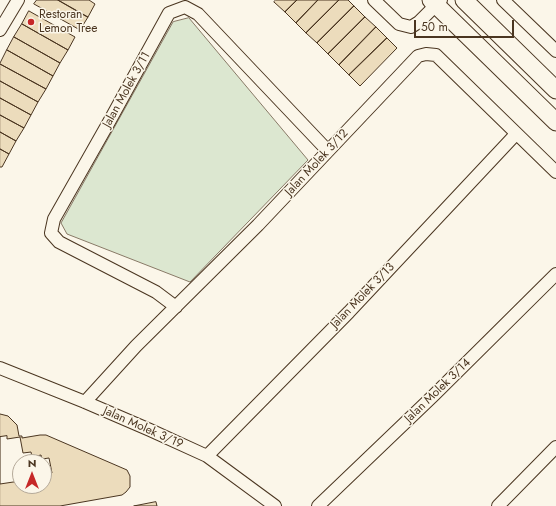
<!DOCTYPE html>
<style>
body{margin:0}
#map{position:relative;width:556px;height:506px;overflow:hidden;background:#fbf6e9;font-family:Jost,sans-serif}
canvas{display:block}
.north{position:absolute;left:12px;top:454px;width:40px;height:40px;box-sizing:border-box;background:#fbf6e9;border:1px solid #b4a999;border-radius:50%;rotate:0deg;font-size:11px;font-weight:700;line-height:16px;text-align:center;color:#4a3520}
.north::after{content:'';display:block;margin:auto;width:14px;height:18px;background:#c62828;clip-path:polygon(50% 0,100% 100%,50% 72%,0 100%)}
.scale{position:absolute;left:414px;top:20px;width:100px;height:18px;box-sizing:border-box;border:2px solid #4a3520;border-top:0;padding-left:5px;font-size:12px;line-height:14px;white-space:nowrap;color:#4a3520;-webkit-text-stroke:3px #fbf6e9;paint-order:stroke}
</style>
<div id="map">
<canvas width="556" height="506"></canvas>
<div class="north">N</div>
<div class="scale">50 m</div>
</div>
<script>
const ctx = document.querySelector('canvas').getContext('2d');
ctx.lineJoin = 'round';
function fill(path, color) {
  ctx.fillStyle = color;
  ctx.fill(path, 'evenodd');
}
function stroke(path, color, width, dash) {
  ctx.strokeStyle = color;
  ctx.lineWidth = width;
  ctx.lineCap = dash ? 'butt' : 'round';
  ctx.setLineDash(dash || []);
  ctx.stroke(path);
}
function label(font, color, halo, rows, align = 'center') {
  ctx.font = font + ' Jost,sans-serif';
  ctx.lineWidth = 3;
  ctx.setLineDash([]);
  ctx.textBaseline = 'middle';
  ctx.strokeStyle = halo;
  ctx.fillStyle = color;
  for (const [text, x, y, turn = 0] of rows) {
    ctx.save();
    ctx.translate(x, y);
    ctx.rotate((+turn || 0) * Math.PI / 180);
    ctx.textAlign = isNaN(turn) ? turn : align;
    if (halo) ctx.strokeText(text, 0, 0);
    ctx.fillText(text, 0, 0);
    ctx.restore();
  }
}
const green = new Path2D(`
 M189,18l119,142 -118,122 -123,-48 -6,-11 112,-201z`);
const building = new Path2D(`
 M37,0h21l30,17 -8,13 -46,-26z
 M58,0h31l6,4 -7,13z
 M276,0h21l-12,12 -11,-10z
 M297,0h21l-22,23 -11,-11z
 M318,0h21l-33,33 -10,-10z
 M339,0h9l6,6 -37,37 -11,-10z
 M354,6l11,11 -37,37 -11,-11z
 M29,11l46,26 -7,13 -46,-26z
 M365,17l11,10 -37,38 -11,-11z
 M22,24l46,26 -8,13 -46,-26z
 M376,27l11,11 -38,37 -10,-10z
 M14,37l46,26 -7,13 -46,-26z
 M387,38l10,10 -37,38 -11,-11z
 M7,50l46,26 -7,13 -46,-25z
 M0,64l46,25 -8,13 -38,-21z
 M0,81l38,21 -7,13 -31,-17z
 M0,98l31,17 -7,13 -24,-13z
 M0,115l24,13 -8,13 -16,-9z
 M0,132l16,9 -7,13 -9,-5z
 M0,149l9,5 -7,13h-2z
 M0,414l8,2 9,9 2,11h3v2l18,-3h6l81,35 3,6v11l-4,5 -4,3 -62,11h-60zM20,462h24v24h-24z
 M7,436v3l13,-2 3,16 8,-1 1,5 9,-2 1,4 7,-1 3,15 -8,1v-12h-24v19l-20,3v-47z
 M156,502l1,4h-23z`);
const minor = new Path2D(`
 M374,0l25,24 12,3 8,-5 22,-22
 M503,0l53,51
 M0,30l18,-30
 M176,307l-20,-15 -97,-50 -8,-9 3,-14 55,-97 60,-109 16,-6 13,7 130,137
 M0,368l85,34 65,28 57,26 68,50
 M85,402l51,-56 122,-121 160,-169 8,-2 10,1 120,117
 M207,456l142,-144 167,-178
 M318,506l116,-111 122,-121
 M498,506l58,-59`);
const secondary = new Path2D(`
 M431,0l125,122
 M464,0l92,90`);
const markers = [
 [31,22,4,"#c62828"]
];
const poiNames = [
 ["Restoran",39,15],
 ["Lemon Tree",39,29]
];
const streetNames = [
 ["Jalan Molek 3/11",127,90,-61],
 ["Jalan Molek 3/12",317,163,-47],
 ["Jalan Molek 3/13",363,296,-46],
 ["Jalan Molek 3/14",438,391,-44],
 ["Jalan Molek 3/19",143,428,24]
];
fill(green, '#dce7d0');
stroke(green, '#887966', 1);
fill(building, '#ecdcbc');
stroke(building, '#4a3520', 1);
stroke(minor, '#4a3520', 14);
stroke(secondary, '#4a3520', 19);
stroke(minor, '#fbf6e9', 12);
stroke(secondary, '#fbf6e9', 17);
for (const [x, y, r, color] of markers) {
  const dot = new Path2D();
  dot.arc(x, y, r, 0, 2 * Math.PI);
  ctx.fillStyle = color;
  ctx.fill(dot);
  stroke(dot, '#fbf6e9', 1.5);
}
label('12px', '#4a3520', '#fbf6e9', poiNames, 'left');
label('12px', '#4a3520', '#fbf6e9', streetNames);
</script>
